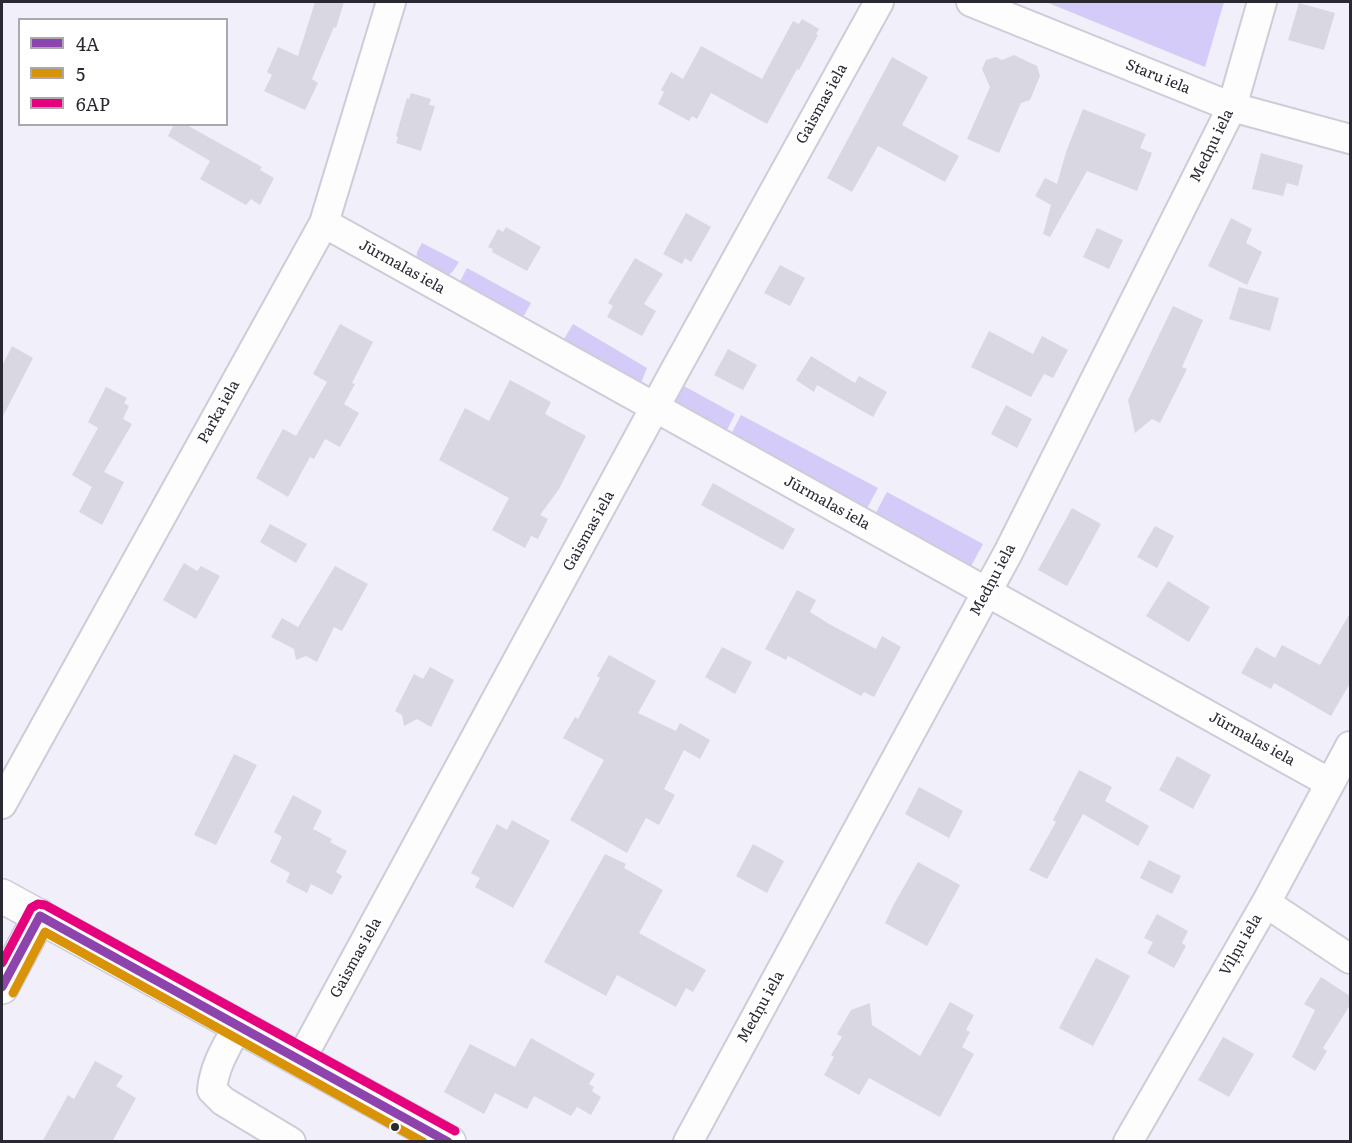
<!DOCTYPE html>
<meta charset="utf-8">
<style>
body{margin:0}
#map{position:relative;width:1352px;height:1143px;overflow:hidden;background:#f1eff9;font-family:Literata,serif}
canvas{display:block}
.frame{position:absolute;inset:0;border:3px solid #2a2833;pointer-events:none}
.legend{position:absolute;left:18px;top:18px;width:210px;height:108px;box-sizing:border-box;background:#fff;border:2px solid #aaa9ad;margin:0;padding:8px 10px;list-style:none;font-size:18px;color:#2a2833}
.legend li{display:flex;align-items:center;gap:12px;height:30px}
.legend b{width:30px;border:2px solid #aaa9ad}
</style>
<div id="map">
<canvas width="1352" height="1143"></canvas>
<div class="frame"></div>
<ul class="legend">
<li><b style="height:8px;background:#8e44ad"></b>4A</li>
<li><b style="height:8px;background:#d89308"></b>5</li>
<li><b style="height:8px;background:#e5007d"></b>6AP</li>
</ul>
</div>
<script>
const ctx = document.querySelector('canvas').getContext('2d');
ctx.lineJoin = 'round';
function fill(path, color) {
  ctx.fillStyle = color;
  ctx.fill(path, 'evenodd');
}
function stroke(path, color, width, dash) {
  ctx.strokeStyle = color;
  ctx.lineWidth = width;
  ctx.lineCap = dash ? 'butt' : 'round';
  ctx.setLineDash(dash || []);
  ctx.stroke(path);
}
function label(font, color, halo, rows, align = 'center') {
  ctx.font = font + ' Literata,serif';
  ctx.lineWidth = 6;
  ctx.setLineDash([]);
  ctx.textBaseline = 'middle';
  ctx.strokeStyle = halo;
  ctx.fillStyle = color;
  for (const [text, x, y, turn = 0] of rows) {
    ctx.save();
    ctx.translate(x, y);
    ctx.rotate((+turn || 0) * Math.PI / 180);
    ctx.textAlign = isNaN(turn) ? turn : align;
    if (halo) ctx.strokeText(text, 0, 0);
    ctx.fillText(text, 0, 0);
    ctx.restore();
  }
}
const green = new Path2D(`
 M1046,2h178l-19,65z
 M422,243l37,19 -6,9 -9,9 -28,-19 1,-9z
 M467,268l64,35 -10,18 -64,-34z
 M573,324l74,44 -7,17 -79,-41z
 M682,385l53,29 -9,18 -48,-22c-4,-11 -3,-16 4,-25z
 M741,415l137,73 -12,22 -137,-72z
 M887,492l96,52 -13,24 -96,-52z`);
const building = new Path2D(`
 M315,2h29l-8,26 -2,-1 -22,52 6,4 -13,27 -41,-19 8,-16 -5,-3 11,-25 20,9z
 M1299,3l36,10 -11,37 -36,-10z
 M802,19l17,10 -3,5 2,1 -19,35 -2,-1 -30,55 -56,-31 -14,26 -5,-3 -3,5 -31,-17 6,-12 -3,-2 10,-18 12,7 18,-33 61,33 31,-58 6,3z
 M1014,55l23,11 3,10 -10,24 -9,3 -22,50 -32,-14 23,-52 -8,-18 4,-9 10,-3 6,3z
 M892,57l36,20 -26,48 57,31 -14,26 -67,-36 -26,46 -25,-14z
 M411,93l20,6 -2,6 6,1 -14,45 -25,-8 2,-6 -2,-1 11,-38 2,1z
 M1083,109l63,25 -6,14 12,5 -15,38 -50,-20 -37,66 -7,-3 8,-29 -16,-9 10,-18 12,6 9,-32z
 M174,124h11l77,43 -2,3 14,8 -14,27 -9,-6 -5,6 -46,-26 10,-18 -42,-25z
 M1261,153l42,12 -5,21 -11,-3 -4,13 -31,-7z
 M686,213l25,14 -20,35 -6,-4 -3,6 -19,-10z
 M1231,218l21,11 -6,14 16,9 -15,33 -39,-19z
 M506,227l35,20 -14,24 -35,-19 1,-3 -5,-2 10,-18 5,3z
 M1097,228l26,12 -14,29 -26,-12z
 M635,258l28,16 -19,30 12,7 -14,25 -35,-19 6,-11 -5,-3z
 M780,265l25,13 -15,28 -26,-13z
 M1239,287l40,11 -9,33 -41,-12z
 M1173,306l30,14 -21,47 5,2 -27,54 -8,-4 -17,14 -7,-33z
 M340,324l33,18 -21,41 3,1 -11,20 15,9 -19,34 -15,-8 -11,20 -4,-2 -22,40 -32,-19 27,-49 13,7 31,-54 -14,-8z
 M989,331l44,23 9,-18 26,14 -15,28 -9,-4 -13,23 -60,-30z
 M12,346l21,12 -31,60v-52z
 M728,349l29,16 -14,25 -29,-15z
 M811,356l44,27 4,-7 28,16 -14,25 -56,-32 -3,7 -18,-12z
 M510,380l41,22 -6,12 41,22 -27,53 -19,26 8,4 -10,20 -7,-3 -6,12 -33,-18 17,-32 -70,-38 26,-52 24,13z
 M106,387l21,11 -3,5 5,3 -6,13 9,5 -28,48 20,10 -22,43 -23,-13 13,-25 -20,-12 26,-47 -10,-6z
 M1006,405l26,14 -15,29 -26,-14z
 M713,483l82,46 -12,21 -82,-45z
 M1072,508l29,16 -34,62 -29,-16z
 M270,524l37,20 -11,19 -36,-21z
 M1155,526l19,10 -17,32 -20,-11z
 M184,563l13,8 4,-5 19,10 -24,43 -33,-19z
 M335,566l33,18 -26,47 -8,-4 -17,35 -11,-6 -10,4 -2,-11 -23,-12 11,-19 16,9z
 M1168,581l42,26 -21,35 -43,-26z
 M797,590l19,10 -6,12 21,13 45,24 6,-13 19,11 -27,50 -10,-5 -3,4 -73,-40 -2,4 -21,-11z
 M1350,613v70l-19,33 -57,-33 -3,6 -30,-16 15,-26 19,11 7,-13 38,20z
 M722,647l30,15 -17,32 -30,-17z
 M609,655l47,26 -18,32 38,18 4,-8 30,17 -10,19 -16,-9 -20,39 11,6 -16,30 -13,-7 -19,35 -57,-33 34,-60 -41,-22 12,-21 3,2 22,-41 -3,-2z
 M430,667l24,13 -23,47 -14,-8 -13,7 -2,-11 -7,-4 19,-37 9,5z
 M234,754l23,11 -41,80 -22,-10z
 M1177,756l34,19 -18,34 -34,-19z
 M1079,770l33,17 -7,14 44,25 -11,20 -55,-32 -36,65 -18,-9 27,-48 -3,-2z
 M919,787l44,24 -14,27 -44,-24z
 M293,795l29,16 -9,18 19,10 -2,3 17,9 -11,21 6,4 -10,19 -21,-11 -4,9 -21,-11 4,-9 -20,-11 12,-25 -8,-5z
 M512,820l38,21 -37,67 -38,-21 5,-9 -9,-5 26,-49 10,6z
 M753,844l31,17 -17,32 -31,-17z
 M605,854l21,10 -2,4 39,22 -24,43 67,37 -13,22 -7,-4 -10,19 -59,-32 -11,21 -62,-34z
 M1149,860l32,16 -9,18 -32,-16z
 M918,862l42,23 -33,61 -42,-23 9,-19z
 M1157,914l31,17 -6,12 4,3 -12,22 -27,-15 6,-11 -9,-4z
 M1096,958l34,18 -37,70 -34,-18z
 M1321,977l29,19v9l-27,43 4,3 -12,20 -23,-14 23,-47 -11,-6z
 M950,1002l24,13 -8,15 4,2 -8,15 12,7 -34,63 -71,-39 -10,17 -35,-20 10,-18 -3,-2 11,-18 -5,-3 14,-24 19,-7 2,22 48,31z
 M1223,1037l31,17 -25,43 -31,-17z
 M531,1038l64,36 -6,10 5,3 -2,4 9,6 -10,18 -14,-8 -6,9 -37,-20 -7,13 -32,-16 -11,21 -40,-22 26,-48 45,23z
 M95,1061l28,15 -7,10 20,12 -24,44h-70l26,-47 6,4z`);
const street = new Path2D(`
 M971,2l261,105 118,32
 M324,223l1006,560
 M2,804l322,-581 67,-221
 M1266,903l84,56
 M238,1026c-11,20 -24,40 -26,64l11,11 68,41
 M300,1061l373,-687 206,-372
 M688,1142l320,-589 224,-446 30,-105
 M1128,1142l138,-239 84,-157`);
const secondary = new Path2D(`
 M2,896l447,246
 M2,987l38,-71`);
const bus1 = new Path2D(`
 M40,916l408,226
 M2,987l38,-71`);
const bus2 = new Path2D(`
 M13,993l32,-61 378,210`);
const bus3 = new Path2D(`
 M2,963l29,-55 7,-4 7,1 410,226`);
const markers = [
 [395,1127,5,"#2a2833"]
];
const streetNames = [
 ["Staru iela",1158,77,22],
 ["Gaismas iela",822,104,-61],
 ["Medņu iela",1212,146,-64],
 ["Jūrmalas iela",402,267,29],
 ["Parka iela",219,412,-61],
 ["Jūrmalas iela",827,503,29],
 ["Gaismas iela",589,531,-61],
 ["Medņu iela",993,580,-62],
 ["Jūrmalas iela",1252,739,29],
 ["Viļņu iela",1241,945,-60],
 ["Gaismas iela",356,958,-61],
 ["Medņu iela",761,1007,-61]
];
fill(green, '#d4cbf8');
fill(building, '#d9d7e2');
stroke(street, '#ceccd8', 32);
stroke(secondary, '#ceccd8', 36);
stroke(street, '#fdfdfe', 28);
stroke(secondary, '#fdfdfe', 33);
stroke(bus1, '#8e44ad', 9);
stroke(bus2, '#d89308', 9);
stroke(bus3, '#e5007d', 9);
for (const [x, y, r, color] of markers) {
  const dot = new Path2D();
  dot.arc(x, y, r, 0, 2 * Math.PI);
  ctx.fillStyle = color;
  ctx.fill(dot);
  stroke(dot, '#fff', 2);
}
label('15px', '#2a2833', '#fff', streetNames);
</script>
